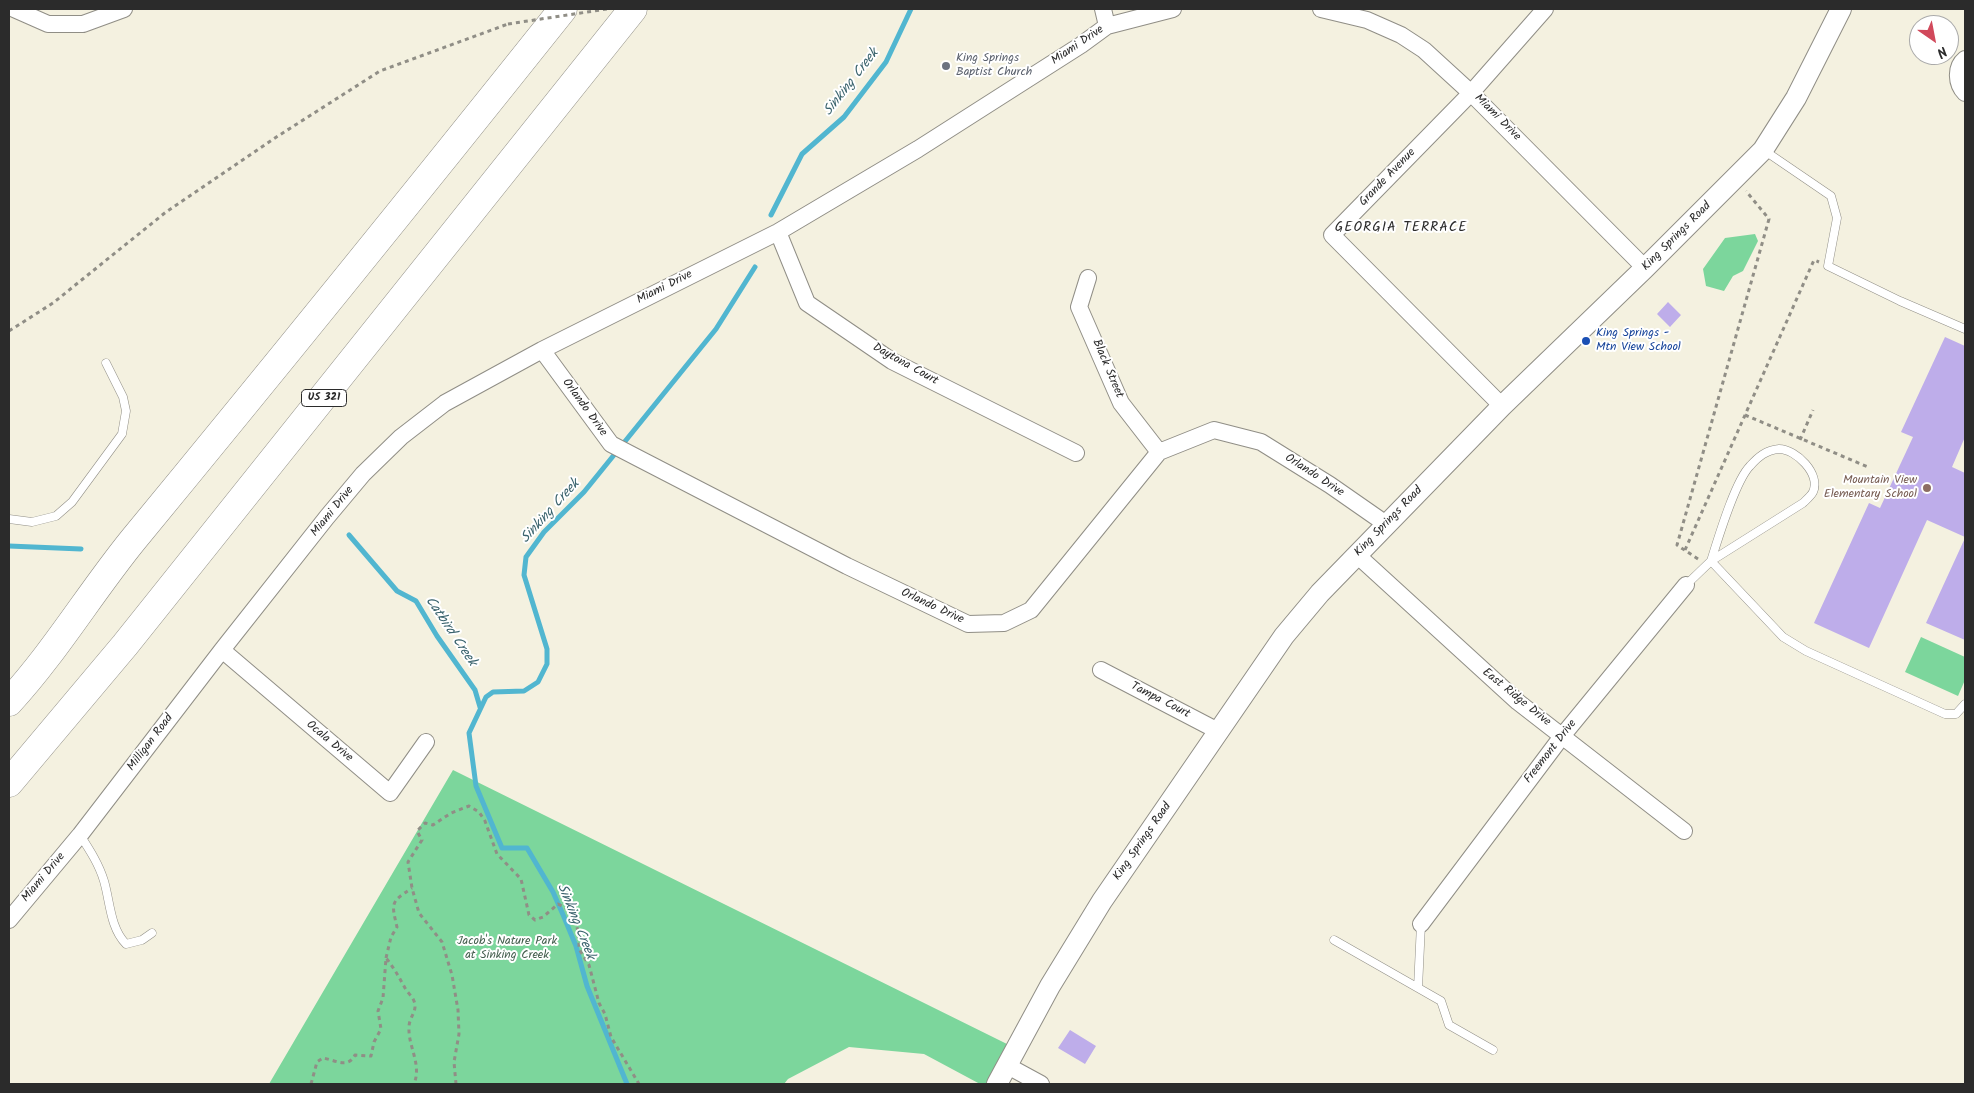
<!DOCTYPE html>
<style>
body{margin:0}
#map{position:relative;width:1974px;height:1093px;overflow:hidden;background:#f4f1e0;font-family:Kalam,sans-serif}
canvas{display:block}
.frame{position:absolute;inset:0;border:10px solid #2b2b2b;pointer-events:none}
.north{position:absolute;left:1909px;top:15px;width:50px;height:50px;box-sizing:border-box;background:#fff;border:1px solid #aaa;border-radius:50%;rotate:147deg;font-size:14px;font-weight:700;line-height:20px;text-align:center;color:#2b2b2b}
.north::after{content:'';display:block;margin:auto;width:18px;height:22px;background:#d1495b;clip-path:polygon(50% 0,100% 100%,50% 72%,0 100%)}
</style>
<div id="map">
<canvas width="1974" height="1093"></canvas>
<div class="frame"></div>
<div class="north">N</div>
</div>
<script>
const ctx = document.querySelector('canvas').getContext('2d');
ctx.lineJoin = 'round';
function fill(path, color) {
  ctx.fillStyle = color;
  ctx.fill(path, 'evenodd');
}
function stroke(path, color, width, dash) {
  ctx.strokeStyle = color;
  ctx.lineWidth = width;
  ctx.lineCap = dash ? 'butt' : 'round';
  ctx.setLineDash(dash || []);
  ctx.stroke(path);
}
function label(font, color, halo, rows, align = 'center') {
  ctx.font = font + ' Kalam,sans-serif';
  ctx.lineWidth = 4;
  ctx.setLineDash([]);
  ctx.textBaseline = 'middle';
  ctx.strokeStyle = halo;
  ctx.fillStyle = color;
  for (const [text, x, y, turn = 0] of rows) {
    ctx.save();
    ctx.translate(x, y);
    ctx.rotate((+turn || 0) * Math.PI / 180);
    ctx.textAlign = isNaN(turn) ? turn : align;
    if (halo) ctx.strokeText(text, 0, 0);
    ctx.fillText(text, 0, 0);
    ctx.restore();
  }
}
const green = new Path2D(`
 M1755,234l3,7 -15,30 -10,5 -9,15 -18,-5 -3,-17 22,-31z
 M1921,637l44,20v23l-7,16 -53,-24z
 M453,770l554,274 -21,40h-6l-56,-30 -75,-7 -61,32 -4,5h-515z`);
const stream = new Path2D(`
 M771,215l31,-61 42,-37 42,-55 25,-53
 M349,535l48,56 19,10 21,35 38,54 5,17
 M9,546l72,3
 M627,1084l-40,-98 -11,-40 -12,-29 -11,-25 -26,-44h-25l-26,-62 -7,-53 17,-36 7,-5 31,-1 14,-9 9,-18v-15l-23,-74 2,-18 18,-25 40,-40 132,-163 39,-62`);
const building = new Path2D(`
 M1668,302l13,13 -11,12 -13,-13z
 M1945,337l20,9v91l-13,30 13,6v64l-38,-17 -58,128 -55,-25 55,-120 11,5 33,-71 -12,-5z
 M1965,538v102l-39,-17z
 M1070,1030l26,16 -11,18 -27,-16z`);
const path = new Path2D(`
 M9,331l44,-28 113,-91 112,-76 102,-65 128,-47
 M1745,415l123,52
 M1800,440l13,-30
 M1685,550l129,-290 5,2
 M1698,559l-21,-14 92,-326 -23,-28
 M386,958l5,-21 6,-10c-6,-25 -6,-25 15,-39
 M311,1084l6,-22 6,-4c12,2 25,11 32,-3l16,1 3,-14 7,-13 -3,-18 5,-13 3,-40c8,10 13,19 19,30 2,4 7,8 9,13 4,10 -5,16 -5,26 -1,20 13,37 5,57
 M456,1084l-2,-22 5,-28 -1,-24 -6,-35 -10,-33 -23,-29 -7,-25 -4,-26 14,-22 -5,-9 8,-8 8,2 18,-12 18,-7 10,6 6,9 12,33 24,25 8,36 6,5 8,-3 15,-13 13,7 8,22v16l10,16 10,38 6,11 6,23 28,47`);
const service = new Path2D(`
 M1765,151l66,45 6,22 -9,48 72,35 65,28
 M9,519l23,3 24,-6 16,-14 50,-68 4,-23 -3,-14 -17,-34
 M1686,585l25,-24 92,-58c3,-3 8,-7 10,-11 8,-18 -17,-43 -34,-43 -13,1 -21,8 -29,17 -15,15 -32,73 -39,95l72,76 23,14 139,63h11l9,-10
 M80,835c9,14 19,29 24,46 6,20 6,47 22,63l16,-4 10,-7
 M1334,940l107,61 8,24 44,25
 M1418,988l3,-64`);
const minor = new Path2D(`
 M14,9l34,15h35l41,-15
 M1103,9l4,17
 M1321,9l46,11 34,15 23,15 47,43 174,175
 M1965,59c-10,8 -9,25 0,34
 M778,232l29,71 85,58 184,92
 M1088,278l-9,29 42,96 38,49
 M542,350l69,94 25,13 211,109 121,58 36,-1 27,-13 128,-158 55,-22 47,12 69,43 56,39
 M1502,406l-170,-171 139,-142 74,-84
 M1357,555l161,147 166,129
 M222,650l168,143 36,-51
 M1101,670l119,62
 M9,920l71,-85 142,-185 105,-133 36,-43 38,-37 44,-34 97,-53 236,-118 140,-83 163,-104 26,-19 66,-17
 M1421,924l142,-189 123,-150
 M1006,1065l35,19`);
const tertiary = new Path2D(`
 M997,1084l53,-98 52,-85 182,-265 36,-43 182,-187 143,-138 118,-118 33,-52 45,-89`);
const motorway = new Path2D(`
 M9,702c46,-50 81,-109 124,-162 145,-176 288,-353 430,-531
 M9,783l116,-138 508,-636`);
const pathBridge = new Path2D(`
 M508,24l99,-15`);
const markers = [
 [946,66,5,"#6b7280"],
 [1586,341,5,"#1a4fb4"],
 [1927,488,5,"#8d6e63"]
];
const shields = [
 [324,398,45]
];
const shieldNames = [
 ["US 321",324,398]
];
const streetNames = [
 ["Miami Drive",1078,46,-34],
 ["Miami Drive",1497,118,45],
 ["Grande Avenue",1388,178,-46],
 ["King Springs Road",1677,237,-45],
 ["Miami Drive",665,288,-27],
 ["Daytona Court",905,365,29],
 ["Black Street",1107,369,67],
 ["Orlando Drive",584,408,54],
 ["Orlando Drive",1314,476,33],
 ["Miami Drive",333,512,-51],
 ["King Springs Road",1389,522,-46],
 ["Orlando Drive",932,607,25],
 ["East Ridge Drive",1516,698,39],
 ["Tampa Court",1160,701,27],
 ["Ocala Drive",329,742,40],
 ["Milligan Road",151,743,-53],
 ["Freemont Drive",1551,752,-52],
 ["King Springs Road",1143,842,-55],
 ["Miami Drive",44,878,-50]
];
const worshipNames = [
 ["King Springs",956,59],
 ["Baptist Church",956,73]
];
const transitNames = [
 ["King Springs -",1596,334],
 ["Mtn View School",1596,348]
];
const educationNames = [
 ["Mountain View",1917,481],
 ["Elementary School",1917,495]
];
const parkNames = [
 ["Jacob's Nature Park",507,942],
 ["at Sinking Creek",507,956]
];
const waterNames = [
 ["Sinking Creek",852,83,-52],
 ["Sinking Creek",551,512,-48],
 ["Catbird Creek",450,632,56],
 ["Sinking Creek",575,922,68]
];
const neighbourhoodNames = [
 ["GEORGIA TERRACE",1401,229]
];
fill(green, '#7cd69c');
stroke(stream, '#51b6d0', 5);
fill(building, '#beadea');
stroke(service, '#908e86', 9);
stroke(minor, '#908e86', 18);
stroke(tertiary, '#908e86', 22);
stroke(motorway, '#908e86', 29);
stroke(path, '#908e86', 3, [4, 4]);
stroke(service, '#fff', 8);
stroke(minor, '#fff', 16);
stroke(tertiary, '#fff', 20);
stroke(motorway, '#fff', 28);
stroke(pathBridge, '#908e86', 3, [4, 4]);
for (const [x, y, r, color] of markers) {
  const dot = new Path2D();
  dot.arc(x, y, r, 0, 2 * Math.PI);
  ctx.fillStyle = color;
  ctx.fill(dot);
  stroke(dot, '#fff', 2);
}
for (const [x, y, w] of shields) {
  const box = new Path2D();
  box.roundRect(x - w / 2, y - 8.5, w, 17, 4);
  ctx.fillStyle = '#fff';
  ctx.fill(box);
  stroke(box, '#2b2b2b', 1);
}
label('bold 11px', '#2b2b2b', null, shieldNames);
label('12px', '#2b2b2b', '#fff', streetNames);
label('12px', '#5b616d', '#fff', worshipNames, 'left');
label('12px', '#164399', '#fff', transitNames, 'left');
label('12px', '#785e54', '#fff', educationNames, 'right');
label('12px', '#435e4d', '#fff', parkNames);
label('italic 14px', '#3a636d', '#fff', waterNames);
ctx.letterSpacing = '1px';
label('14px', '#2b2b2b', '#fff', neighbourhoodNames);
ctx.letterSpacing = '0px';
</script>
